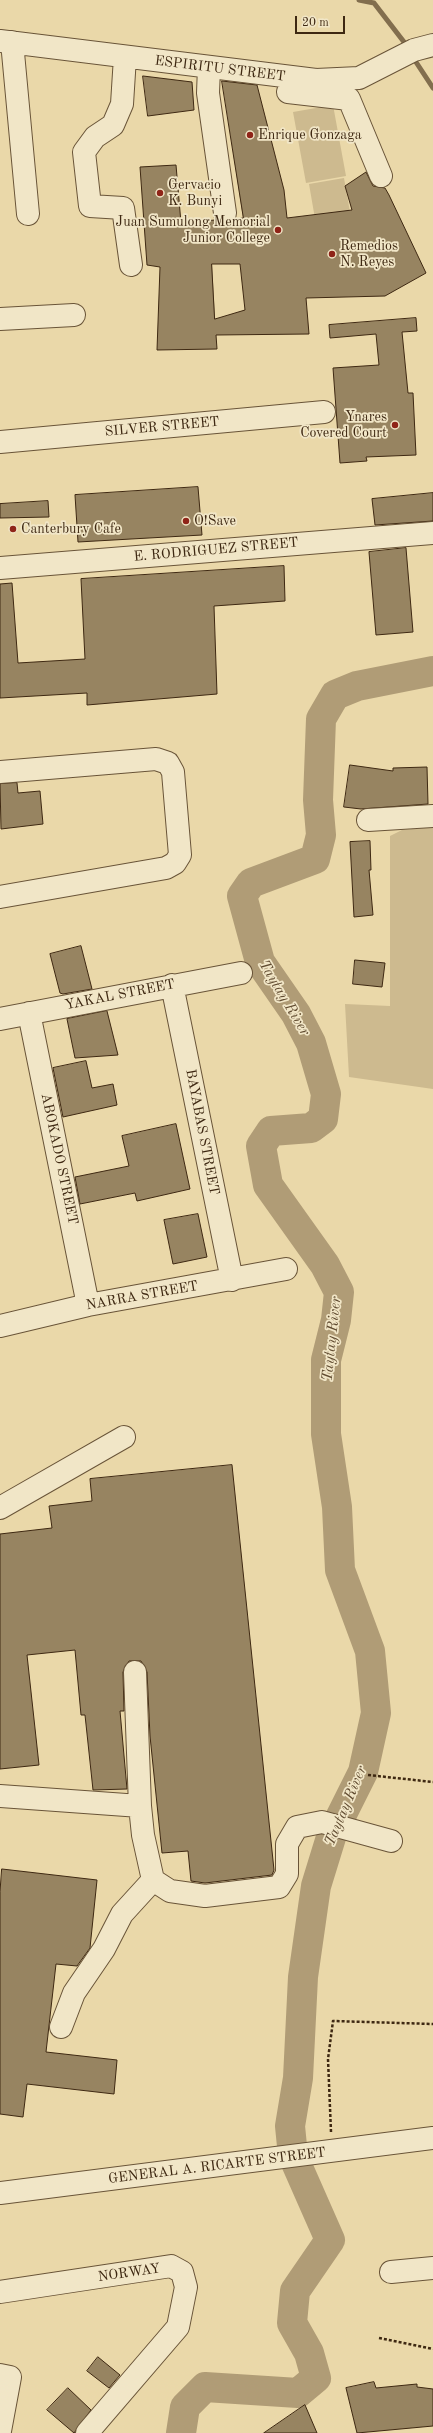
<!DOCTYPE html>
<style>
body{margin:0}
#map{position:relative;width:433px;height:2433px;overflow:hidden;background:#ead8a9;font-family:"Old Standard TT",serif}
canvas{display:block}
.scale{position:absolute;left:295px;top:16px;width:50px;height:18px;box-sizing:border-box;border:2px solid #3e2812;border-top:0;padding-left:5px;font-size:12px;line-height:14px;white-space:nowrap;color:#3e2812;-webkit-text-stroke:3px #f1e6c7;paint-order:stroke}
</style>
<div id="map">
<canvas width="433" height="2433"></canvas>
<div class="scale">20 m</div>
</div>
<script>
const ctx = document.querySelector('canvas').getContext('2d');
ctx.lineJoin = 'round';
function fill(path, color) {
  ctx.fillStyle = color;
  ctx.fill(path, 'evenodd');
}
function stroke(path, color, width, dash) {
  ctx.strokeStyle = color;
  ctx.lineWidth = width;
  ctx.lineCap = dash ? 'butt' : 'round';
  ctx.setLineDash(dash || []);
  ctx.stroke(path);
}
function label(font, color, halo, rows, align = 'center') {
  ctx.font = font + ' "Old Standard TT",serif';
  ctx.lineWidth = 3.5;
  ctx.setLineDash([]);
  ctx.textBaseline = 'middle';
  ctx.strokeStyle = halo;
  ctx.fillStyle = color;
  for (const [text, x, y, turn = 0] of rows) {
    ctx.save();
    ctx.translate(x, y);
    ctx.rotate((+turn || 0) * Math.PI / 180);
    ctx.textAlign = isNaN(turn) ? turn : align;
    if (halo) ctx.strokeText(text, 0, 0);
    ctx.fillText(text, 0, 0);
    ctx.restore();
  }
}
const green = new Path2D(`
 M333,105l13,71 -40,7 -13,-71z
 M344,178l9,51 -35,7 -9,-52z
 M433,827v262l-84,-12 -4,-73 45,2v-170l12,-6z`);
const stream = new Path2D(`
 M359,0l15,3 30,39
 M414,59l19,29`);
const river = new Path2D(`
 M181,2433l4,-26 20,-20 93,6 18,-15 -7,-25 -17,-30 3,-32 35,-51 -37,-84 -3,-30 8,-48 5,-101 13,-91 16,-52 31,-62 13,-59 -6,-62 -30,-81 -3,-63 -11,-73v-74l10,-40 3,-28 -14,-27 -57,-80 -7,-39 10,-15 40,-3 12,-9 3,-25 -15,-51 -15,-29 -36,-52 -18,-66 9,-13 64,-24 6,-24 -3,-35 3,-81 14,-24 22,-9 76,-15`);
const building = new Path2D(`
 M143,76l49,6 2,28 -46,6z
 M222,81l35,4 27,105 3,28 65,-8 -7,-24 21,-14 7,14 12,2 4,7 37,78 -41,23 -79,2 3,36 -93,1 1,14 -60,1 3,-83 -13,-2 -7,-98 36,-2 5,58 34,-3 5,4 6,1 10,-6 7,-1zM212,264h28l5,46 -30,9z
 M416,318l1,13 -15,1 6,61h5l3,62 -50,2 1,4 -27,2 -7,-95 46,-3 -3,-31 -46,4 -1,-13z
 M198,487l4,48 -124,7 -3,-47z
 M433,493v28l-58,4 -3,-26z
 M48,501l1,16 -49,1v-14z
 M406,548l7,84 -37,3 -7,-83z
 M284,566l1,35 -71,5 3,88 -130,11v-12l-87,5v-114l12,-1 6,80 67,-4 -4,-80z
 M350,765l43,6v-3l34,-1 1,37 -67,5 -17,-2z
 M17,783l1,10 22,-2 3,33 -42,5 -1,-45z
 M370,841l1,29h-2l4,45 -19,2 -4,-75z
 M81,946l11,43 -29,5 -3,-1 -10,-39z
 M355,960l30,3 -3,24 -29,-3z
 M107,1011l11,44 -43,3 -8,-39z
 M86,1061l6,27 21,-4 4,21 -54,12 -10,-49z
 M176,1124l14,65 -53,12 -2,-8 -55,11 -5,-27 54,-11 -7,-30z
 M198,1214l9,43 -34,7 -9,-44z
 M232,1465l42,405 -2,5 -67,8 -14,-2 -3,-30 -26,2 -12,-117 -3,-64 -6,-11h-12l-6,11 1,39h-4l7,78 -34,1 -8,-75h-4l-6,-65 -48,5 12,110 -39,4v-235l52,-6 -3,-22 43,-5 -2,-22z
 M2,1869l95,11 -7,68 -13,18 -21,-2 -10,88 71,8 -3,34 -87,-10 -4,33 -23,-3v-222z
 M98,2357l22,18 -11,13 -22,-17z
 M374,2382l2,6 41,-4v3l16,2v37l-76,7 -11,-45z
 M68,2388l23,22 -17,23 -27,-23z
 M305,2405l12,28h-53z`);
const path = new Path2D(`
 M368,1775l65,7
 M331,2132l-3,-73 5,-38 100,3
 M379,2338l54,11`);
const minor = new Path2D(`
 M0,41l316,39 43,-2 55,-28 19,-5
 M12,42l16,172
 M125,57l-3,47 -9,21 -18,12 -11,15 6,54 33,2 8,57
 M209,67l-1,26 17,120
 M288,92l61,7 32,77
 M0,319l74,-4
 M0,442l324,-30
 M0,568l433,-35
 M0,772l156,-13 12,4 5,9 7,83 -5,8 -9,5 -166,29
 M368,820l65,-4
 M172,985l60,295
 M29,1013l59,292
 M0,1019l241,-46
 M0,1326l88,-21 198,-36
 M0,1508l124,-71
 M0,1796l140,10
 M153,1880l17,11 35,5 74,-9 8,-13v-30l10,-17 25,-5 69,19
 M61,2027l13,-34 30,-44 18,-35 31,-34 -10,-45 -3,-29 -5,-134
 M0,2193l433,-55
 M391,2272l42,-4
 M0,2292l171,-26 11,6 4,15 -8,40 -91,106
 M0,2375l10,2 -10,54`);
const markers = [
 [250,135,4,"#8f2418"],
 [160,193,4,"#8f2418"],
 [278,230,4,"#8f2418"],
 [332,254,4,"#8f2418"],
 [395,425,4,"#8f2418"],
 [186,521,4,"#8f2418"],
 [13,529,4,"#8f2418"]
];
const streetNames = [
 ["ESPIRITU STREET",220,69,7],
 ["SILVER STREET",162,427,-5],
 ["E. RODRIGUEZ STREET",216,550,-5],
 ["YAKAL STREET",120,995,-11],
 ["BAYABAS STREET",202,1132,79],
 ["ABOKADO STREET",59,1159,78],
 ["NARRA STREET",142,1296,-10],
 ["GENERAL A. RICARTE STREET",217,2166,-7],
 ["NORWAY",129,2273,-8]
];
const poiNames = [
 ["Enrique Gonzaga",258,135],
 ["Gervacio",168,185],
 ["K. Bunyi",168,201],
 ["Juan Sumulong Memorial",270,222,"right"],
 ["Junior College",270,238,"right"],
 ["Remedios",340,246],
 ["N. Reyes",340,262],
 ["Ynares",387,417,"right"],
 ["Covered Court",387,433,"right"],
 ["O!Save",194,521],
 ["Canterbury Cafe",21,529]
];
const waterNames = [
 ["Taytay River",284,998,59],
 ["Taytay River",332,1339,-84],
 ["Taytay River",346,1806,-67]
];
fill(green, '#cdba8f');
stroke(stream, '#826e4e', 5);
stroke(river, '#b09c76', 30);
fill(building, '#978461');
stroke(building, '#3e2812', 1);
stroke(minor, '#695438', 24);
stroke(path, '#3e2812', 2.5, [3, 2]);
stroke(minor, '#f1e6c7', 22);
for (const [x, y, r, color] of markers) {
  const dot = new Path2D();
  dot.arc(x, y, r, 0, 2 * Math.PI);
  ctx.fillStyle = color;
  ctx.fill(dot);
  stroke(dot, '#f1e6c7', 1.5);
}
label('14px', '#3e2812', '#f1e6c7', streetNames);
label('14px', '#3e2812', '#f1e6c7', poiNames, 'left');
label('italic 15px', '#604b30', '#f1e6c7', waterNames);
</script>
